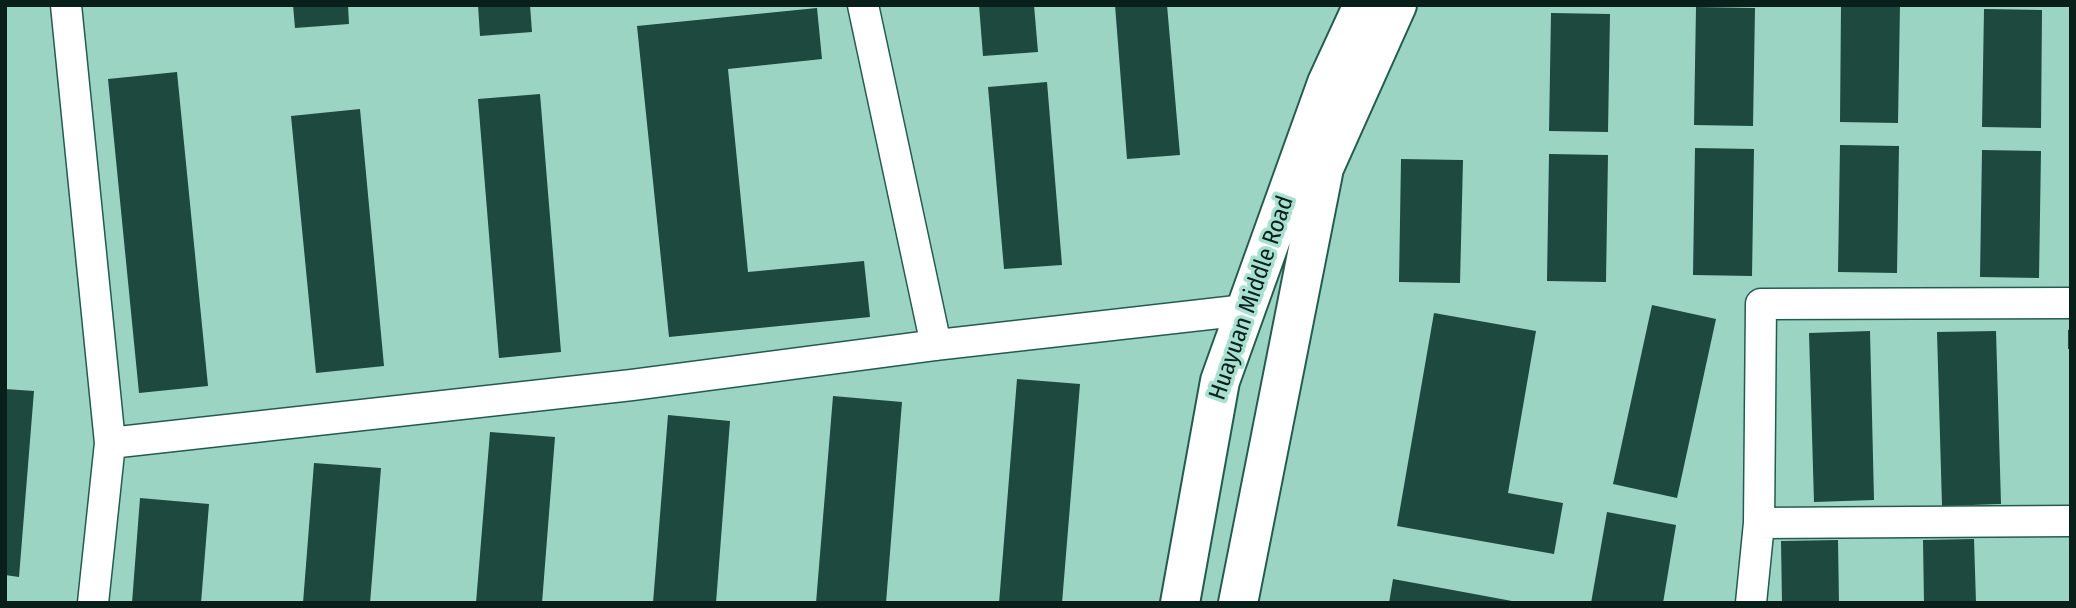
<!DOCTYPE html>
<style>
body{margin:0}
#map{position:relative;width:2076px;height:608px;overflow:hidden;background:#9cd4c4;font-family:"Fira Sans Condensed",sans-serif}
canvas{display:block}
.frame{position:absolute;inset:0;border:7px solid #081f1a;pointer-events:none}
</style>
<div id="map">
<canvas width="2076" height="608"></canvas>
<div class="frame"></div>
</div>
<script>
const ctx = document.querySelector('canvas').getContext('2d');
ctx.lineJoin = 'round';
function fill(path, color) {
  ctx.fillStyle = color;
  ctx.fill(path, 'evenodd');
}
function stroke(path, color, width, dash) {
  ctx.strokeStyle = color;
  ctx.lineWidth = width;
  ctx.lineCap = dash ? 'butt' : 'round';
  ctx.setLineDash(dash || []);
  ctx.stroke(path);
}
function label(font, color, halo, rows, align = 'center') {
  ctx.font = font + ' "Fira Sans Condensed",sans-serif';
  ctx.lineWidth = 7;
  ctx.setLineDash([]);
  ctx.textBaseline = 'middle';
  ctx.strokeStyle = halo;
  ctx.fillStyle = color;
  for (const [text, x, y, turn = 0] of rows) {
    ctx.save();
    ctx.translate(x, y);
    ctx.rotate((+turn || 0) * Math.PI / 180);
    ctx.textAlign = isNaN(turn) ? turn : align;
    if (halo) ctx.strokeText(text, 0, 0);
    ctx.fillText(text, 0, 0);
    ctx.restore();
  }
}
const building = new Path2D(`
 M293,5h55l1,19 -54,4z
 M478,5h52l2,27 -52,4z
 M979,5h55l4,47 -55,4z
 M1115,5h52l13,150 -53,4z
 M1841,5h59l-2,118 -58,-1z
 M1696,7l59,1 -2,118 -59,-1z
 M817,8l5,51 -94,10 20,203 116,-11 6,56 -201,20 -32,-311z
 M1984,9l58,1 -1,118 -59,-1z
 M1551,13l59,1 -2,118 -59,-1z
 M177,72l31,314 -69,7 -31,-314z
 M1047,82l15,183 -58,4 -16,-182z
 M540,94l21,258 -62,6 -21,-259z
 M360,109l24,257 -68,7 -25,-257z
 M1840,145l59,1 -2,127 -59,-1z
 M1695,148l59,1 -2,127 -59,-1z
 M1982,150l59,1 -2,127 -59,-1z
 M1549,154l59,1 -2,127 -59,-1z
 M1401,159l62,1 -3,123 -61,-1z
 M1652,305l64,14 -39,179 -64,-14z
 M1434,313l102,18 -28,162 55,10 -9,51 -157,-28z
 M2071,329v20h-3v-19z
 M1870,331l4,169 -60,2 -5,-169z
 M1996,331l5,173 -59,2 -5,-174z
 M1017,379l63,5 -18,219h-63z
 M5,389l29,2 -15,186 -14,-2z
 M833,396l69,6 -16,201h-70z
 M668,415l62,6 -14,182h-63z
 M490,432l65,5 -13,166h-66z
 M314,463l67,5 -11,135h-67z
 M140,498l69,6 -8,99h-69z
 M1607,512l69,13 -13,78h-72z
 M1974,539l2,64h-52l-1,-63z
 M1838,540l1,63h-57l-1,-62z
 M1393,579l119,22v2h-123z`);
const street = new Path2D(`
 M66,5l44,438 522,-58 304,-40 309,-35
 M863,5l73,340
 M1759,523l312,-2
 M93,603l17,-160
 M1751,603l8,-80 2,-219 310,-1`);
const secondary = new Path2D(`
 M1180,603l40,-222 107,-298 36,-78
 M1238,603l86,-435 73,-163`);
const streetNames = [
 ["Huayuan Middle Road",1252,298,-71]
];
fill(building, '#1d493e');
stroke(street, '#245b4e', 33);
stroke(secondary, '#245b4e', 42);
stroke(street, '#fff', 30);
stroke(secondary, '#fff', 38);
label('24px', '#081f1a', '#a9e1d1', streetNames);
</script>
